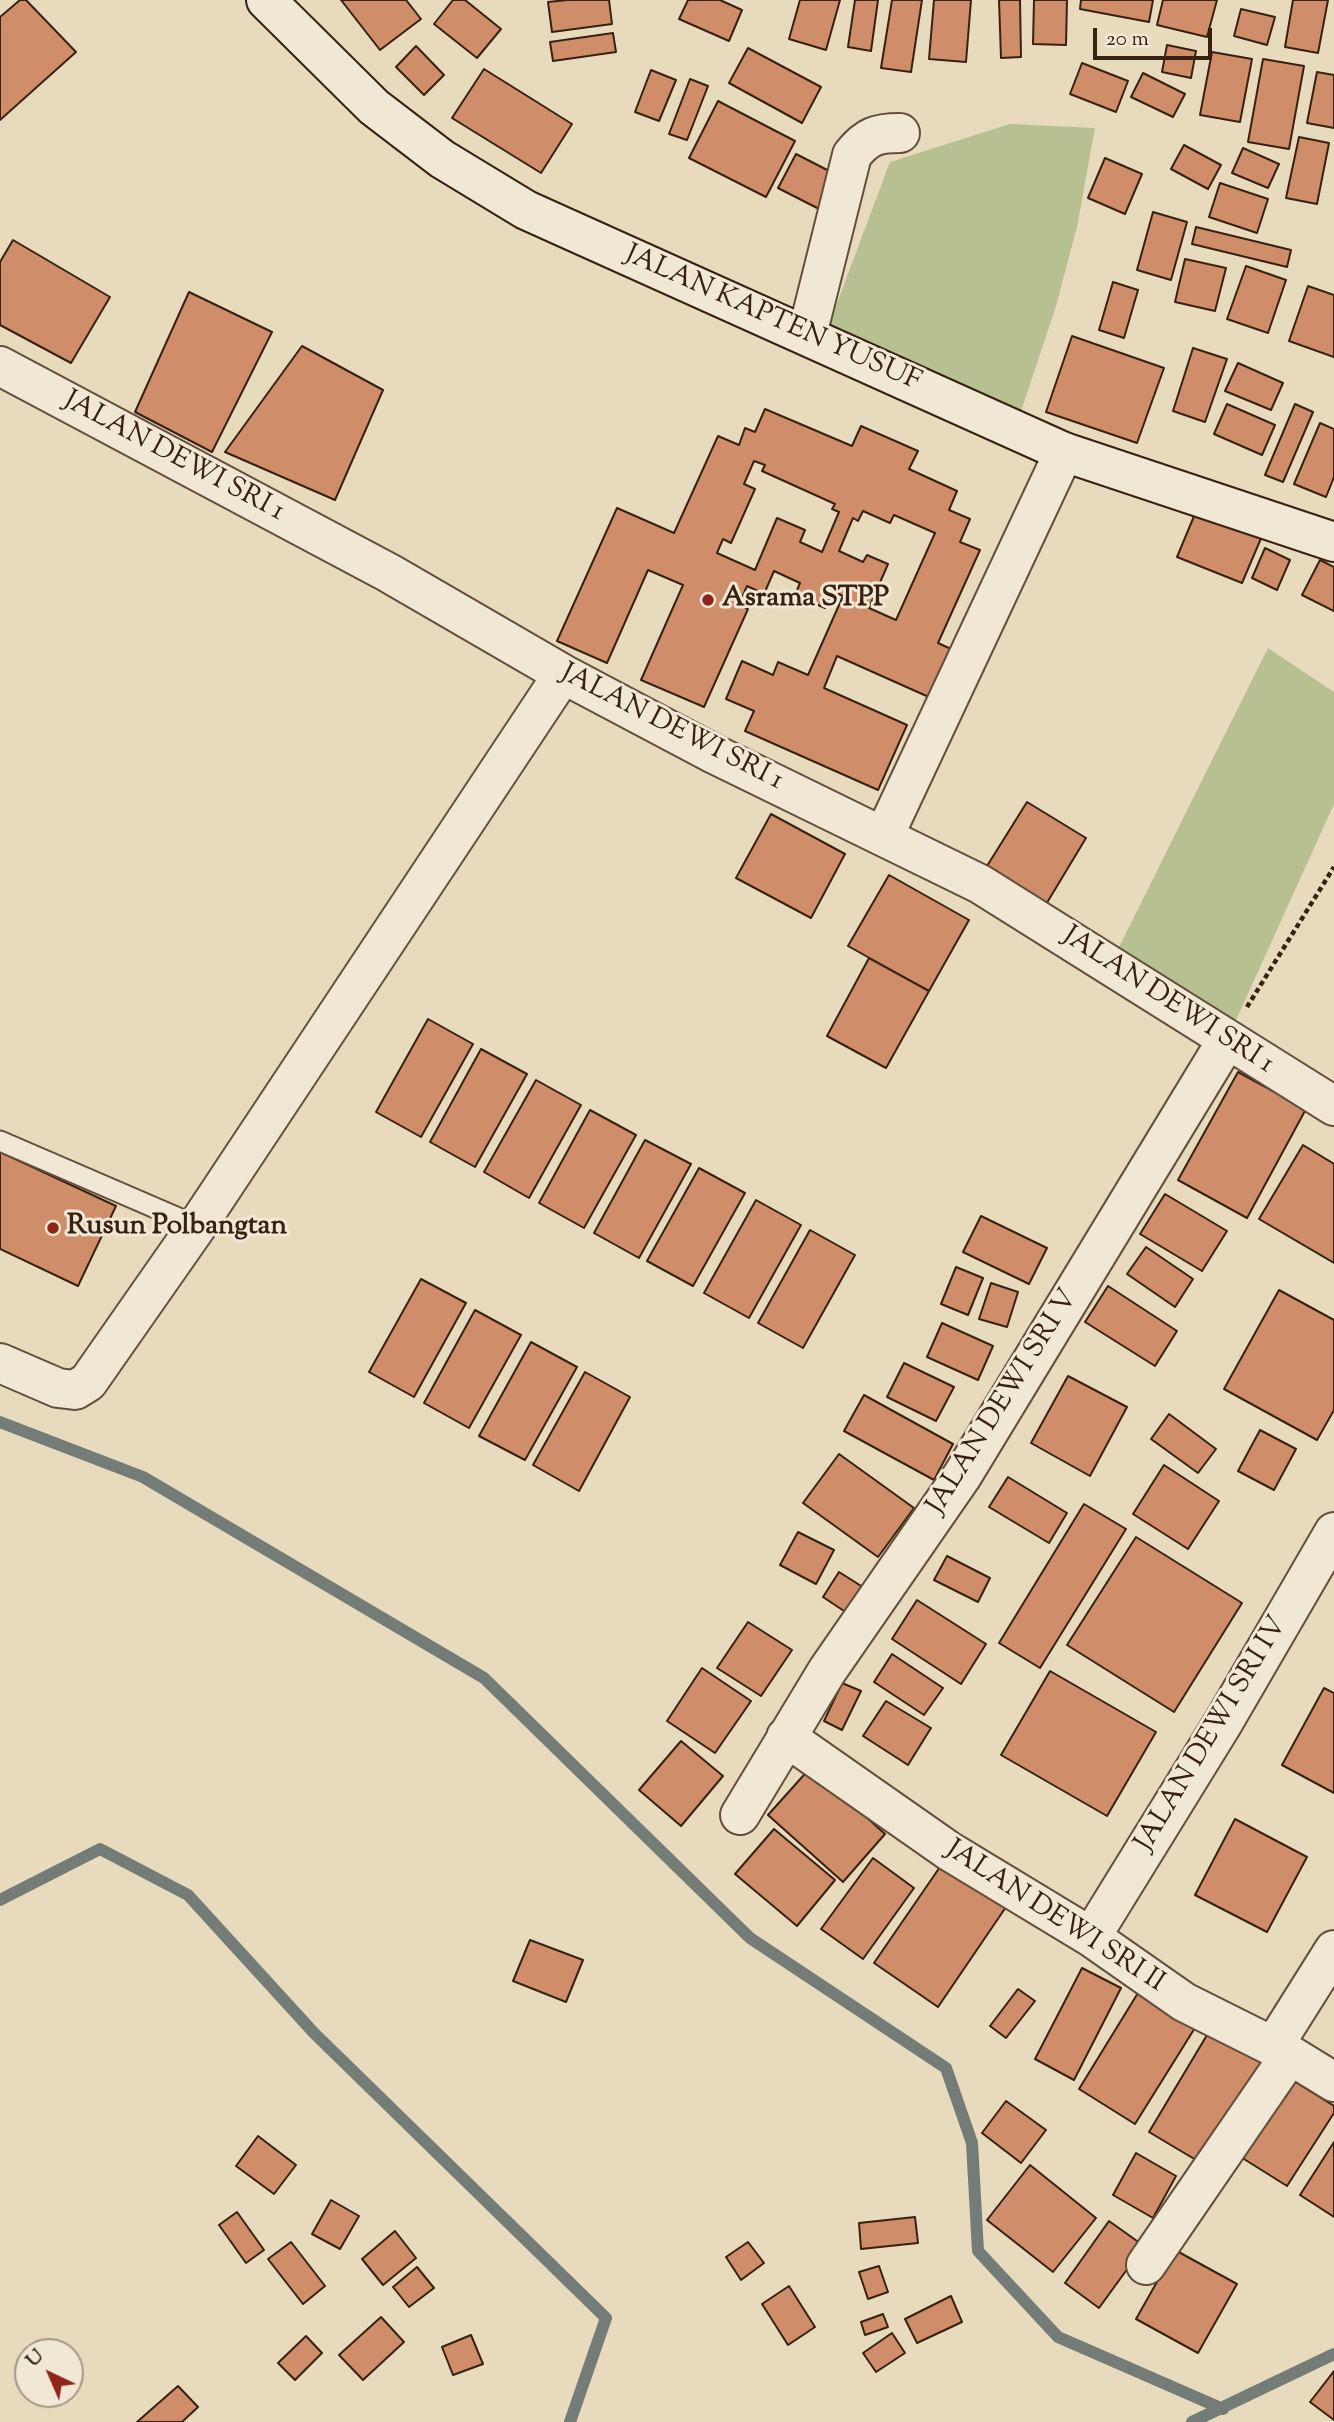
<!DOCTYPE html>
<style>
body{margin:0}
#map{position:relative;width:1334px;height:2422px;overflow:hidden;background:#e8dabd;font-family:"Sorts Mill Goudy",serif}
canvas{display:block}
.north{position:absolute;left:14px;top:2338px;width:70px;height:70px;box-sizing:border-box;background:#f0e7d4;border:2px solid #a69886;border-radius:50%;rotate:316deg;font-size:19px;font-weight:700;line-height:28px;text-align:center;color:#372111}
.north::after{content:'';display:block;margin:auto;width:24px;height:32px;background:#8f2418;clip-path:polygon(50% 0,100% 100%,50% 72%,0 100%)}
.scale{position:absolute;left:1093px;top:28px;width:119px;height:32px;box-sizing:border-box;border:4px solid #372111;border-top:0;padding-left:9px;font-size:21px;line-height:24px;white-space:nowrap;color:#372111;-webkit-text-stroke:5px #f0e7d4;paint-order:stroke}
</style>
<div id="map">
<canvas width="1334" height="2422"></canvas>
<div class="north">U</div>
<div class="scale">20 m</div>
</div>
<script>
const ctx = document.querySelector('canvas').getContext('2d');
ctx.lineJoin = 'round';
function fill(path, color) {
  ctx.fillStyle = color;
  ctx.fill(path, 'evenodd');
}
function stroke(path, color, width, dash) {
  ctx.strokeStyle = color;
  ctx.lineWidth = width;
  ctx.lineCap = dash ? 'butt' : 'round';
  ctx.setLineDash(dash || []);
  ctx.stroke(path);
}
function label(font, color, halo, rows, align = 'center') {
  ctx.font = font + ' "Sorts Mill Goudy",serif';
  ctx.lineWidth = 6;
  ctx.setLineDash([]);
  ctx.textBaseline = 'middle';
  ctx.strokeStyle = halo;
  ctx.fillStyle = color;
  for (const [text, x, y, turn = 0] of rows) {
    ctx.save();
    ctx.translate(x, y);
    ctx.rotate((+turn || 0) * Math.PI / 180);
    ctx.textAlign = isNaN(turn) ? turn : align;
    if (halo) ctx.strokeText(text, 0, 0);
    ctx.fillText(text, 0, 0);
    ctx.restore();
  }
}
const green = new Path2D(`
 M1010,124l85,4 -18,99 -21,79 -35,105 -197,-73 66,-176z
 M1268,648l66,44v112l-107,236 -117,-75z`);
const stream = new Path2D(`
 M0,1422l143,55 341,201 266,260 196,130 26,75 6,108 80,86 165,72
 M0,1900l100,-51 88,46 126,138 292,285 -36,104
 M1192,2422l142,-68`);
const building = new Path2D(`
 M20,0h6l50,52 -76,68v-103z
 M341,0h65l15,19 -41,31z
 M453,0h12l36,29 -24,29 -43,-34z
 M567,0h42l3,24 -60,8 -4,-30z
 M688,0h32l22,10 -13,31 -50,-22z
 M800,0h40l-14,50 -37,-11z
 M855,0h23l-7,51 -23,-4z
 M892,0h30l-11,72 -30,-4z
 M934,0h37l-5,62 -37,-3z
 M999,0h21l1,57 -20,1z
 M1034,0h33l-1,45 -33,-1z
 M1081,0h72l-4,22 -69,-13z
 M1163,0h54l-10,37 -50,-12z
 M1293,0h35l-10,53 -33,-6z
 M1241,9l34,8 -8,28 -33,-9z
 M613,33l3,19 -63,9 -3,-19z
 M1167,45l29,6 -5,27 -29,-6z
 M416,46l28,29 -20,20 -28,-28z
 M748,48l73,39 -19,36 -73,-40z
 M1212,52l40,7 -12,63 -40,-7z
 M1263,59l41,7 -15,83 -41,-7z
 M1082,63l46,18 -12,31 -46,-18z
 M484,69l88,55 -31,49 -89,-55z
 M651,70l25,10 -17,41 -24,-9z
 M1317,72l17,3v53l-27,-5z
 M1143,73l42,21 -12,23 -42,-20z
 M690,79l18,7 -21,54 -18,-6z
 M718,101l77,40 -29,56 -77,-39z
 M1299,137l30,6 -12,61 -31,-6z
 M1184,145l37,20 -13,24 -37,-20z
 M1243,148l36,16 -11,24 -36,-15z
 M796,154l45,23 -18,34 -45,-23z
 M1105,158l37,16 -17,40 -37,-16z
 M1220,183l48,16 -11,34 -48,-16z
 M1153,212l34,10 -16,58 -34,-10z
 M1196,227l95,23 -4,17 -95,-23z
 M13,240l97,57 -39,66 -71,-38v-63z
 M1185,259l41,9 -11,43 -40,-9z
 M1246,266l40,14 -18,53 -41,-14z
 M1113,282l25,8 -14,48 -25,-8z
 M1308,286l26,9v62l-45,-16z
 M189,292l83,40 -60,120 -77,-40z
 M1072,336l92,32 -27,75 -91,-31z
 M302,346l81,44 -48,110 -110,-48z
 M1193,348l34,11 -22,63 -32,-11z
 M1238,363l45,20 -12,27 -46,-19z
 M1227,404l48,21 -13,30 -48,-21z
 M1295,404l18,8 -30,70 -18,-7z
 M765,409l87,37 9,-20 57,25 -9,18 48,22 -8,19 21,9 -10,23 20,8 -42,93 15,7 -22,48 -94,-42 -13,32 83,37 -29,65 -133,-59 9,-20 -28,-12 16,-38 31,14 5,-13 30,13 35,-79 -11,-5 -7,17 -30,-13 5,-12 -26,-12 -10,23 -17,-8 -8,19 9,4 -44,98 -63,-27 42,-95 -35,-15 -41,93 -50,-22 60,-133 57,25 44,-97 21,9 6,-17 10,4zM754,461l11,4 -3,6 73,33 -3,5 7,3 -17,40 -22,-10 5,-12 -28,-12 -22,52 -38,-17 6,-14 8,4 24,-54 -11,-5zM863,511l27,12 4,-8 41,18 -39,87 -27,-12 19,-44 -21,-9 -4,7 -24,-11 14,-33 5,3z
 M1320,423l14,6v48l-8,20 -32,-13z
 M1197,509l65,27 -20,47 -65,-26z
 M1265,548l25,12 -13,30 -25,-12z
 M1320,560l14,7v44l-32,-16z
 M1027,802l59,36 -44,73 -60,-37z
 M771,814l74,40 -34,64 -75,-40z
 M889,875l80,45 -40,71 -81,-45z
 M869,958l60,33 -43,77 -59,-32z
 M428,1019l45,25 -52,93 -45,-25z
 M481,1049l46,25 -52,93 -45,-25z
 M1238,1072l68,37 -59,109 -69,-38z
 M536,1080l45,25 -52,93 -45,-26z
 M590,1110l46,25 -52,93 -45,-25z
 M645,1140l46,24 -52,94 -45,-25z
 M1303,1145l31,19v99l-75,-44z
 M0,1152l116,54 -38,80 -78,-37z
 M699,1168l46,25 -52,93 -46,-25z
 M1165,1194l62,37 -25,40 -62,-37z
 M756,1200l45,25 -52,93 -45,-25z
 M981,1216l66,32 -18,36 -66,-32z
 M810,1230l45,25 -52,93 -45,-25z
 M1146,1247l47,32 -18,28 -48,-33z
 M956,1267l27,11 -15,37 -27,-11z
 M421,1279l45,24 -52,94 -45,-25z
 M991,1283l27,9 -11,35 -28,-8z
 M1108,1286l69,45 -22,35 -70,-44z
 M1279,1290l55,30v90l-17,30 -93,-51z
 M475,1310l46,25 -52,93 -45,-25z
 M942,1323l51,23 -15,34 -51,-23z
 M531,1342l46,25 -52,93 -46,-24z
 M904,1363l50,24 -18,34 -49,-24z
 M585,1372l45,25 -51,94 -46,-26z
 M1068,1376l59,31 -37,69 -59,-33z
 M864,1395l89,49 -19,36 -90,-49z
 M1169,1414l47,35 -18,24 -47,-34z
 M1260,1430l36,19 -22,41 -36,-19z
 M839,1454l75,54 -36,49 -75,-54z
 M1164,1465l55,36 -31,48 -55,-35z
 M1008,1477l59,36 -18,30 -60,-36z
 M1084,1504l42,25 -86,139 -41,-25z
 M798,1532l36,18 -18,34 -36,-19z
 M1136,1537l106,66 -68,109 -107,-67z
 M947,1556l43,22 -12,24 -44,-22z
 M839,1572l27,17 -16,26 -27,-18z
 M917,1600l69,44 -25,40 -69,-45z
 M748,1622l44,28 -31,46 -44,-28z
 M892,1654l51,34 -19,27 -50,-33z
 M702,1668l49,33 -36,52 -48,-32z
 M1050,1671l106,61 -49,84 -106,-61z
 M842,1683l19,8 -19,39 -18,-9z
 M1324,1688l10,5v100l-52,-28z
 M886,1701l45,27 -23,37 -45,-29z
 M681,1741l42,35 -42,50 -42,-36z
 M811,1767l74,67 -42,48 -75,-67z
 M1235,1819l72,38 -40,75 -72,-37z
 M774,1829l61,51 -38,46 -62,-52z
 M873,1858l41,30 -51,71 -42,-30z
 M942,1864l64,43 -68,100 -64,-44z
 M530,1940l53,20 -17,42 -53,-21z
 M1082,1968l39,20 -47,92 -39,-21z
 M1141,1988l57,35 -63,101 -56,-35z
 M1018,1989l17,12 -29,37 -16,-12z
 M1210,2030l52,31 -61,102 -52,-31z
 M1286,2076l48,30v7l-47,73 -51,-32z
 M1006,2101l40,29 -25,33 -39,-30z
 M258,2136l38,29 -22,29 -38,-28z
 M1334,2142v75l-34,-22z
 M1136,2153l40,23 -23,42 -40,-23z
 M1030,2165l66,53 -43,54 -66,-52z
 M331,2200l28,16 -19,33 -28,-15z
 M237,2212l27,38 -18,13 -27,-38z
 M915,2217l3,26 -57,6 -2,-26z
 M1109,2221l35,25 -45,62 -34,-25z
 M395,2231l21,27 -33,27 -21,-26z
 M291,2242l34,44 -22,18 -35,-45z
 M748,2242l16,21 -23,17 -15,-23z
 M1175,2250l62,34 -39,69 -62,-34z
 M879,2266l9,26 -20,7 -9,-27z
 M417,2267l17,21 -25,19 -16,-20z
 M789,2286l26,41 -27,18 -26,-41z
 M951,2296l11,26 -45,21 -12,-24z
 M883,2314l5,13 -23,8 -4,-13z
 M381,2317l23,25 -41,38 -24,-25z
 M892,2333l13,20 -29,19 -13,-19z
 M471,2335l12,29 -30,11 -11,-28z
 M306,2336l16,17 -27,27 -17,-17z
 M1334,2371v49l-24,-18z
 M178,2386l20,21 -16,15h-45z`);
const path = new Path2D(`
 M1247,1007l87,-140`);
const service = new Path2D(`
 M0,1141l197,85`);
const minor = new Path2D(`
 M807,335l45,-180c15,-19 25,-22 48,-22
 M0,366l389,207 174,101 151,80 266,130 354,222
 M884,836l180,-384
 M0,1363l58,25 17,2 13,-8 109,-156 366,-552
 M786,1737l163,114 142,86 93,65 106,53 44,27
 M740,1815l87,-144 135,-195 265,-436
 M1091,1937l132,-214 111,-191
 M1273,2047l61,-97
 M1146,2265l144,-210`);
const secondary = new Path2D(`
 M266,0l108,107 68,52 84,51 538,242 270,90`);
const markers = [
 [708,600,7,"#8f2418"],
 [53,1228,7,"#8f2418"]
];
const streetNames = [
 ["JALAN KAPTEN YUSUF",772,320,24],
 ["JALAN DEWI SRI 1",173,458,28],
 ["JALAN DEWI SRI 1",671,729,27],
 ["JALAN DEWI SRI 1",1167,1002,33],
 ["JALAN DEWI SRI V",1004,1403,-58],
 ["JALAN DEWI SRI IV",1213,1735,-59],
 ["JALAN DEWI SRI II",1054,1918,33]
];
const poiNames = [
 ["Asrama STPP",722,600],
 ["Rusun Polbangtan",67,1228]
];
fill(green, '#b6c091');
stroke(stream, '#737c77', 12);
fill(building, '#cf8e69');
stroke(building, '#372111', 2);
stroke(service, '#634f3c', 23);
stroke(minor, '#634f3c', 42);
stroke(secondary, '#372111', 42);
stroke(path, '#372111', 4.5, [5, 3.5]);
stroke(service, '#f0e7d4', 19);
stroke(minor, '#f0e7d4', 38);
stroke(secondary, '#f0e7d4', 38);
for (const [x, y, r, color] of markers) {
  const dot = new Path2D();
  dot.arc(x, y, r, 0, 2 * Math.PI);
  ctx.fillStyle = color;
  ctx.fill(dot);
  stroke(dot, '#f0e7d4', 2.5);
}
label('28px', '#372111', '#f0e7d4', streetNames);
label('bold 28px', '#372111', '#f0e7d4', poiNames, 'left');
</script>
